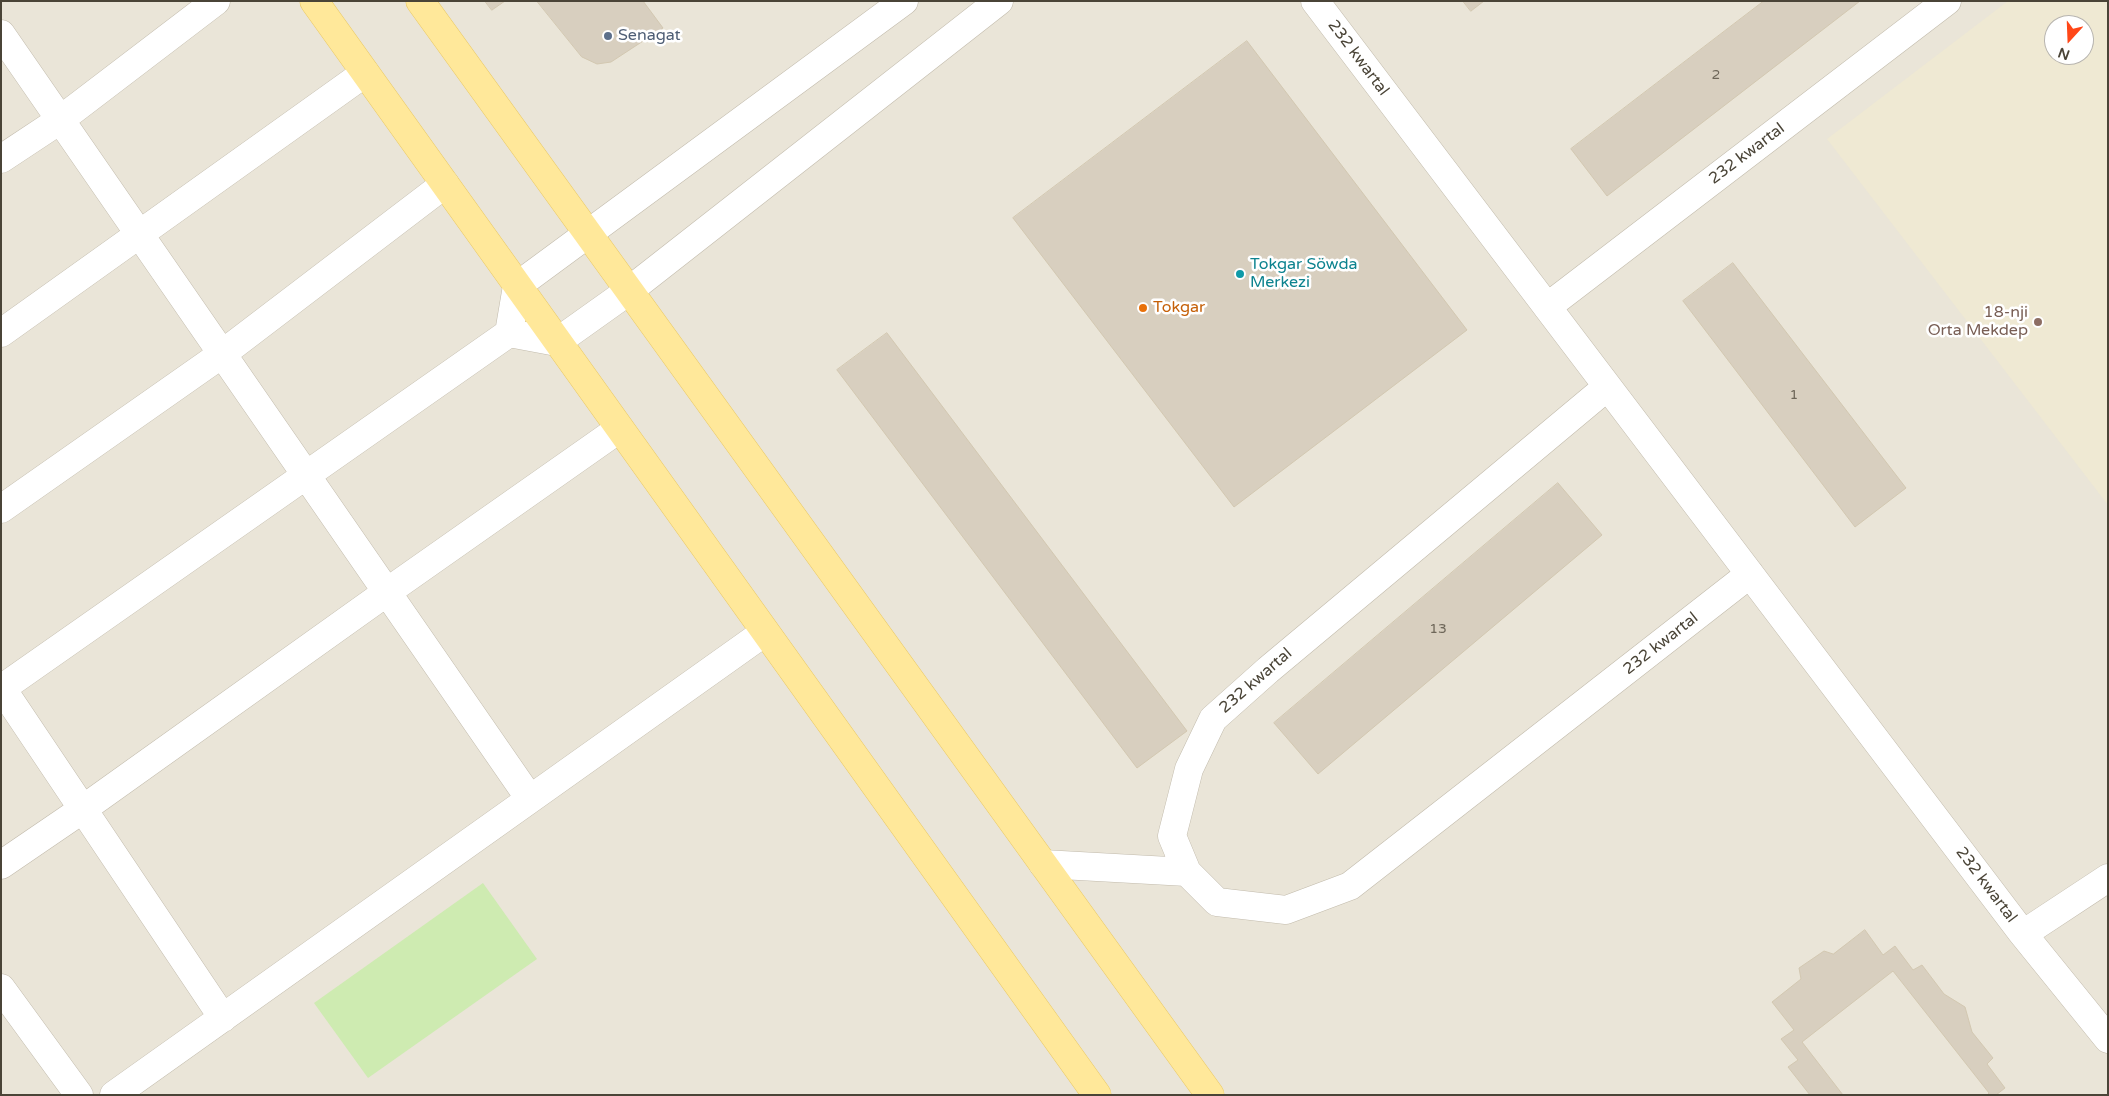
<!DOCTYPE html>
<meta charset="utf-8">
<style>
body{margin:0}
#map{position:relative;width:2109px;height:1096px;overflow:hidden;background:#f6f3ea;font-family:"Varela Round",sans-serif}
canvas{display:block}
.frame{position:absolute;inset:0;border:2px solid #4a4437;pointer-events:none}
.north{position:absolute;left:2044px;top:15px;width:50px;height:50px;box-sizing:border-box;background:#fff;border:1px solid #b7b4af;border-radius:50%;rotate:200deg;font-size:14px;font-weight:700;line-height:20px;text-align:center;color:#4a4437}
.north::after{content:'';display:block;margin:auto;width:18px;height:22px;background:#ff4718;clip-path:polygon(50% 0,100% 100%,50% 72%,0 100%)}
</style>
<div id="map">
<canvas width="2109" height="1096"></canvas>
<div class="frame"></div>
<div class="north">N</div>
</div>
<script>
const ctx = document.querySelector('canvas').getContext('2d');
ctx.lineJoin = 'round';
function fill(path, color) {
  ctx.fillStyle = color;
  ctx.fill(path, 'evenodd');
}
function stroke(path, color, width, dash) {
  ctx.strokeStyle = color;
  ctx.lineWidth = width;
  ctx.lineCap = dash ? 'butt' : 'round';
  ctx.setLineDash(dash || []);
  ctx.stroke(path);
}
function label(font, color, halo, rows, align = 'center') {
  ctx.font = font + ' "Varela Round",sans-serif';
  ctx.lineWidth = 5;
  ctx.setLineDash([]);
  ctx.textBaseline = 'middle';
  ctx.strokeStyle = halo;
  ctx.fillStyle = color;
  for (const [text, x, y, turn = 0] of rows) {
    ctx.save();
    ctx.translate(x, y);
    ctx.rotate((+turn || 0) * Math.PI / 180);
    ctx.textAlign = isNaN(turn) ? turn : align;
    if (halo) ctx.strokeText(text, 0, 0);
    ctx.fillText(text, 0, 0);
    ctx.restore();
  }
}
const residential = new Path2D(`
 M1,1h2107v1094h-2107zM2054,25h30v30h-30z`);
const education = new Path2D(`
 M2008,1h100v504l-281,-366zM2054,25h30v30h-30z`);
const green = new Path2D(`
 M483,883l54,76 -169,119 -54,-75z`);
const building = new Path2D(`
 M485,1h20l-13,9z
 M537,1h106l20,27 -52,34 -14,2 -15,-7z
 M1463,1h21l-13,10z
 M1764,1h96l-253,195 -36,-47z
 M1247,41l220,289 -233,177 -221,-289z
 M1733,263l173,225 -51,39 -172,-226z
 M887,333l300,398 -50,37 -300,-398z
 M1558,483l44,52 -284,239 -44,-51z
 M1865,930l18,25 12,-9 18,24 9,-5 22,29 21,13 7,25 21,26 -6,6 18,24 -9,7h-9l2,-2 -96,-122 -91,71 41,53h-33l-22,-28 10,-7 -17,-21 13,-9 -22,-28 29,-23 -2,-11 25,-17 9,3z`);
const minor = new Path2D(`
 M1315,1l708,933 85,105
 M1,34l529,765
 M1,159l59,-39 156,-119
 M1547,307l400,-306
 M1,333l364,-260
 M509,333l8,-47 387,-285
 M1607,387l-339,283 -55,49 -24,50 -17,67 15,36 30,30 69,8 64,-24 400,-312
 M1,509l221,-155 223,-170
 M1,687l222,331
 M1,689l508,-356 48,9 73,-52 369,-289
 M1043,864l144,8
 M1,865l82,-56 304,-217 232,-163
 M2023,934l85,-56
 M1,988l78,107
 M114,1095l651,-463`);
const major = new Path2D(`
 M314,1l783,1094
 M420,1l790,1094`);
const markers = [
 [608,36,5,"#5c6f8a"],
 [1240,274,5,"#0f9aa8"],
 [1143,308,5,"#e8710a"],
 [2038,322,5,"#8d6e63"]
];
const numberNames = [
 ["2",1716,75],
 ["1",1794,395],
 ["13",1438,629]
];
const serviceNames = [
 ["Senagat",618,36]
];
const streetNames = [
 ["232 kwartal",1358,58,53],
 ["232 kwartal",1747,154,-37],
 ["232 kwartal",1661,644,-38],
 ["232 kwartal",1256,681,-41],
 ["232 kwartal",1986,885,53]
];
const cultureNames = [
 ["Tokgar Söwda",1250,265],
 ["Merkezi",1250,283]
];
const foodNames = [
 ["Tokgar",1153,308]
];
const educationNames = [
 ["18-nji",2028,313],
 ["Orta Mekdep",2028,331]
];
fill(residential, '#eae5d8');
fill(education, '#efe9d3');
fill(green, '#ceebb1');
fill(building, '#d8cfbf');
stroke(building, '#d3c8b1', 1);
stroke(minor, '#c2bbac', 29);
stroke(major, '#eac963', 29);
stroke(minor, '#fff', 28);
stroke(major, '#ffe89a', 28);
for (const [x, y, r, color] of markers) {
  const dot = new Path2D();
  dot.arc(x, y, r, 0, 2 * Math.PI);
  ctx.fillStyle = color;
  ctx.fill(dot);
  stroke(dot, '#fff', 2);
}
label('14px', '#6e6759', null, numberNames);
label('16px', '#4e5e75', '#fff', serviceNames, 'left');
label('16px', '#4a4437', '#fff', streetNames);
label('16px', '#0d838f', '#fff', cultureNames, 'left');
label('16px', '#c56008', '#fff', foodNames, 'left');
label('16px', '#785e54', '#fff', educationNames, 'right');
</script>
